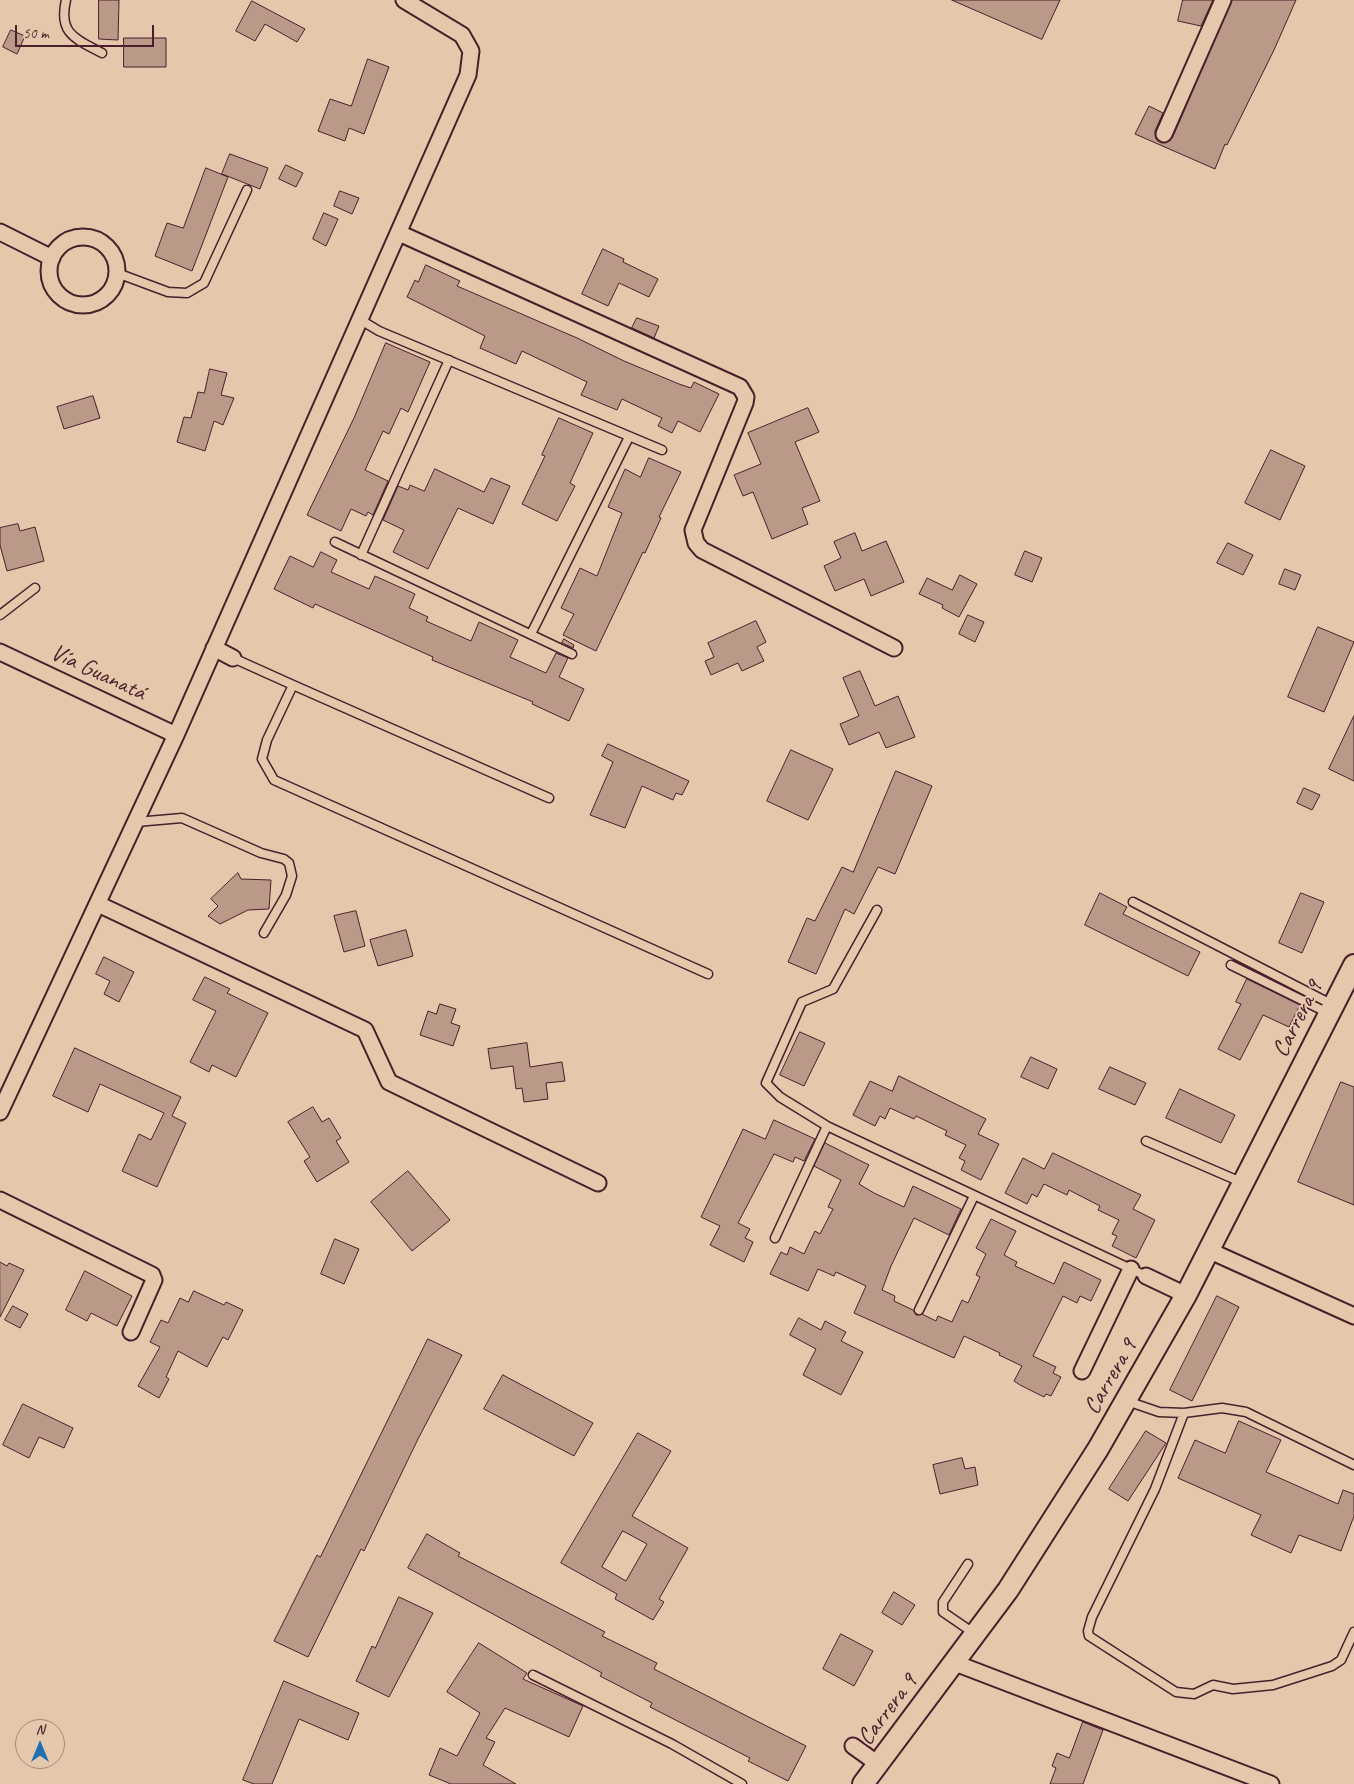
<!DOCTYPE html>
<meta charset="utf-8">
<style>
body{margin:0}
#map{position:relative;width:1354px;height:1784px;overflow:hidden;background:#e5c8ac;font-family:Caveat,sans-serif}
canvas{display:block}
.north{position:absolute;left:15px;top:1719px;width:50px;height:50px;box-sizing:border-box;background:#e5c8ac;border:1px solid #a78478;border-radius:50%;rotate:0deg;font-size:14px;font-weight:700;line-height:20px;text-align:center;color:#4a1f2b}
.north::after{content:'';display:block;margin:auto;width:18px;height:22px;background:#1f6fb2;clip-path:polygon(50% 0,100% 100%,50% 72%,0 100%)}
.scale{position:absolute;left:15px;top:25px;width:139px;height:22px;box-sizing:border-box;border:2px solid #4a1f2b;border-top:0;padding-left:6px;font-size:15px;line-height:18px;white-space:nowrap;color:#4a1f2b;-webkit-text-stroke:4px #e5c8ac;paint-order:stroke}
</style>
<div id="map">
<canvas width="1354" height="1784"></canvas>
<div class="north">N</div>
<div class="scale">50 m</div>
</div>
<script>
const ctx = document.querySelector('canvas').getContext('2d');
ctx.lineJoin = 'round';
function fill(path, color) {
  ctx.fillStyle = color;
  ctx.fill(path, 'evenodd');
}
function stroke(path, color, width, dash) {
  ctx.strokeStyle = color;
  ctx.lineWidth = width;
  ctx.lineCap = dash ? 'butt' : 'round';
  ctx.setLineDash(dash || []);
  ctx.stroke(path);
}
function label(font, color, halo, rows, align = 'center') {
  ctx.font = font + ' Caveat,sans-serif';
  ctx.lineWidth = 4;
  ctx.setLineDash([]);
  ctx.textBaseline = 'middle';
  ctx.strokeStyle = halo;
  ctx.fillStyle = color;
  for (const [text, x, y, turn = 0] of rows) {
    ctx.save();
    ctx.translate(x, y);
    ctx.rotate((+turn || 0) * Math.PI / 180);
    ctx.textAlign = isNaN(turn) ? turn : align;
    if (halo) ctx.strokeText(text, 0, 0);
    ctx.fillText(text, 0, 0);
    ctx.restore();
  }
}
const building = new Path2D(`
 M99,0h20l-1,40 -19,-1z
 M952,0h108l-18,39z
 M1183,0h30l-12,26 -23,-5z
 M1232,0h64l-22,50 -47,95 -2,-1 -10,25 -80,-35 14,-28 14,7 -8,18 1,8 9,4 7,-5z
 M252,1l53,28 -8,13 -32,-18 -10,17 -19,-10z
 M11,30l14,6 -8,18 -14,-7z
 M124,38h42v29h-42z
 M368,59l21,8 -25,67 -15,-6 -4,13 -27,-10 12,-32 21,7z
 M230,154l38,14 -8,21 -38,-15z
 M286,165l17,8 -7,14 -17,-8z
 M206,168l22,9 -36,94 -37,-15 12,-33 16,5z
 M340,191l19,7 -7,16 -18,-8z
 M324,213l14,6 -12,27 -13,-7z
 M603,249l21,10 -1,3 35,17 -9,18 -30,-14 -11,23 -26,-12z
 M426,265l34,16 -3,5 120,52 47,23 55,23 12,4 3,-6 25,12 -19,38 -22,-11 -6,12 -14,-7 4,-8 -40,-19 -5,11 -36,-15 6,-13 -65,-31 -6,13 -36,-16 5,-12 -78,-39 8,-17 3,2z
 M637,318l22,8 -5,12 -22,-10z
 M386,343l44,19 -22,50 -7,-4 -12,26 -6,-3 -18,39 23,11 -15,34 -5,-3 -2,4 -15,-7 -10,22 -34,-16 47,-97z
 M210,369l17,4 -6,22 13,3 -11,27 -9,-4 -9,30 -28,-9 7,-25 7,1 7,-26 6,1z
 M93,396l7,22 -36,11 -7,-22z
 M808,408l11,24 -24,10 25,59 -18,7 6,16 -36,15 -19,-47 -10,4 -9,-21 27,-11 -13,-31z
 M559,418l34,15 -23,50 5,3 -18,35 -35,-17 23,-48 -3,-1z
 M1271,450l34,16 -25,54 -35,-17z
 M649,458l32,14 -22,45 2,1 -16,35 -2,-1 -47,99 -33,-16 11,-21 -13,-6 19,-40 17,8 25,-63 -14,-6 17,-38 15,8z
 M435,469l49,23 7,-14 19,8 -17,38 -35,-16 -30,61 -35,-17 11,-22 -21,-10 15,-34 10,4 2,-5 14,6z
 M18,524l2,7 15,-4 9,34 -37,10 -7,-26v-17z
 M855,533l7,18 24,-10 18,41 -33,14 -7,-17 -29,12 -11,-25 17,-8 -7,-16z
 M1228,543l25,12 -10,20 -26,-12z
 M1025,551l17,7 -10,24 -17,-7z
 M321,552l16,8 -6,12 38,17 6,-13 40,18 -6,14 19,9 -2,4 45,20 8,-19 39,18 -8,17 36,16 10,-20 12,5 -9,19 25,12 -15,32 -37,-17 1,-2 -101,-42 1,-3 -118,-53 -2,4 -39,-19 16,-33 23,11z
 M1285,569l16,6 -6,15 -16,-6z
 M960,575l17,9 -18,33 -17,-9 1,-3 -24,-11 8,-16 25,12z
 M968,615l16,7 -9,20 -16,-8z
 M756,621l10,21 -9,5 7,14 -22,10 -4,-8 -27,12 -6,-14 9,-4 -6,-14z
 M1318,627l36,15 -30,70 -36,-15z
 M564,639l10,6 -1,3 -11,-5z
 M860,671l15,35 23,-10 17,41 -29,11 -7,-16 -30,13 -9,-21 19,-8 -16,-38z
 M1354,716v65l-25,-12z
 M608,744l81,37 -7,14 -6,-2 -3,7 -31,-14 -17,42 -35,-13 23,-53 -11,-6z
 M791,750l42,19 -25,51 -41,-19z
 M896,771l36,15 -37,88 -17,-7 -24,47 -9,-5 -29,65 -28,-12 19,-44 8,3 27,-54 11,5z
 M1304,788l16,7 -8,15 -15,-7z
 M238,873l3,6 30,1 -2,29 -21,1 -28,14 -12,-8 10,-10 -7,-7z
 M1100,893l27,14 -4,7 77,38 -12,24 -103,-51z
 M1301,893l23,9 -22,51 -23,-10z
 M356,911l9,35 -21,6 -10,-36z
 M406,930l7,26 -35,10 -8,-26z
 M104,957l30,15 -15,30 -15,-8 6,-13 -14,-7z
 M205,977l25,12 -3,4 41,20 -32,64 -24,-12 -3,7 -19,-10 26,-51 -23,-11z
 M1247,979l53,26 -11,22 -26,-12 -23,45 -22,-11 23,-45 -5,-2z
 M440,1004l16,5 -5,14 9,3 -7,20 -33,-11 8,-24 8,3z
 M800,1032l25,11 -21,43 -24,-11z
 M527,1043l3,24 32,-5 3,19 -19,2 2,16 -24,3 -2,-14 -6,1 -3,-23 -22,3 -3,-20z
 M75,1048l106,49 -9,19 14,7 -29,64 -35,-16 17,-37 12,6 13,-27 -64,-29 -12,28 -35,-16z
 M1031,1057l26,12 -9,20 -27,-12z
 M1110,1067l36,16 -11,22 -36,-16z
 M899,1076l87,43 -8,15 21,10 -18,36 -20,-10 4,-9 -6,-3 7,-13 -21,-10 2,-4 -31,-15 -2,3 -24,-11 -5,11 -5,-3 -5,10 -22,-11 17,-34 22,10z
 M1341,1082l13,5v118l-56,-23z
 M1180,1089l55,26 -14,28 -55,-25z
 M313,1107l9,15 7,-4 12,20 -5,3 13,21 -32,20 -13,-21 6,-4 -22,-35z
 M774,1120l41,19 -11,22 -9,-4 -2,5 -19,-8 -36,69 12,6 -5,9 8,4 -9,20 -34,-17 10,-19 -19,-9 42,-88 22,10z
 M825,1143l44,22 -10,19 15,9 30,14 9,-21 48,23 -12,26 -35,-17 -23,48 -9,24 13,6 -1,5 19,9 3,5 6,-1 14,7 2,-5 14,6 10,-22 6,3 12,-26 -4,-2 10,-21 -10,-6 15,-29 25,12 -12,24 13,7 -2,4 39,18 10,-22 37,18 -10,21 -11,-5 -3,7 -14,-7 -30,60 23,11 -3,6 8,4 -10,19 -5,-2 -2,3 -24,-12 -6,-4 8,-15 -23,-11 1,-2 -36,-17 -10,22 -100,-45 12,-27 -30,-14 -2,4 -16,-7 -10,22 -38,-17 11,-22 6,3 3,-8 14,7 11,-23 5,3 13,-25 -5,-2 13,-27 -27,-14z
 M1053,1153l88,42 -8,14 22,11 -19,38 -24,-12 5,-10 -5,-2 7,-14 -21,-10 2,-4 -31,-16 -2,5 -23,-11 -7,13 -5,-3 -5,10 -22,-11 18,-35 21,11z
 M408,1171l42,49 -38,31 -41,-49z
 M335,1239l24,10 -15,35 -23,-10z
 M0,1262l7,4 2,-3 15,7 -24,47z
 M85,1271l47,25 -15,30 -26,-13 -4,8 -21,-11z
 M194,1291l30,14 2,-3 17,8 -15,30 -5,-3 -16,30 -29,-16 -12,26 3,2 -10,19 -21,-12 22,-39 -10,-5 11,-22 7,3 12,-25 8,4z
 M1217,1296l22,11 -47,94 -22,-11z
 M13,1306l15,8 -8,14 -15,-8z
 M799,1318l22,12 4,-9 21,11 -5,9 22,11 -22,43 -38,-20 13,-26 -26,-14z
 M428,1339l34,16 -44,84 -54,112 -3,-2 -53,108 -34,-16 43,-86 3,2z
 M503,1375l90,48 -19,33 -90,-47z
 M23,1404l50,24 -9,20 -25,-11 -10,21 -26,-13z
 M1239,1421l42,19 -15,32 72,32 5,-14 11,4v22l-13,35 -42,-16 -8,18 -40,-18 10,-20 -83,-37 17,-38 30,13z
 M1146,1431l20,12 -38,58 -19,-12z
 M638,1433l33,18 -39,65 56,32 -29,51 5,3 -11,18 -38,-21 2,-5 -56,-31zM623,1531l24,13 -21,37 -24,-14z
 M962,1458l3,11 10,-2 3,18 -38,9 -7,-29z
 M427,1534l33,19 -2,3 147,76 -3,4 55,27 -3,6 152,77 -18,35 -40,-20 2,-3 -100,-51 2,-4 -52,-27 2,-3 -194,-105z
 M894,1592l21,13 -13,20 -20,-12z
 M399,1597l34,16 -44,84 -33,-16 16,-35 3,2z
 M841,1634l32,17 -19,35 -31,-17z
 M479,1643l48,30 -4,6 60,27 -14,31 -64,-29 -19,30 9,4 -12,23 33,19h-65l-22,-9 11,-27 17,8 23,-43 -33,-21z
 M284,1681l75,32 -11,27 -49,-21 -27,65h-18l-11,-4z
 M1083,1722l20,8 -20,54h-33l6,-16 -4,-2 5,-13 12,5z`);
const service = new Path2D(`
 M66,0c-8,34 10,39 36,53
 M117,273l51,19 19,1 17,-10 43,-93
 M359,319l20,12 283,119
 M335,542l237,112
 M361,555l88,-195
 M0,615l35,-27
 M531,634l98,-197
 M233,658l60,27 -26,55 -5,19 12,21 434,194
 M293,685l256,113
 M136,822l46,-4 79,35 23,6 5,4 3,13 -6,19 -22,38
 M1133,902l200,103
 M877,910l-44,79 -31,13 -36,81 14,14 47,29 319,150
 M1231,965l97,48
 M1146,1141l95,41
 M775,1238l52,-112
 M919,1310l55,-114
 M1127,1401l32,11 25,1 38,-5 24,4 108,53
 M1184,1413l-29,76 -63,128 -4,14 1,5 87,56 18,2 19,-9 20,4 40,-4 59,-19 9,-6 13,-28
 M968,1564l-25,38v10l32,22
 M533,1675l139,69 70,40`);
const minor = new Path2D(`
 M1164,134l59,-134
 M0,232l52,26
 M399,233l341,154 6,10 -1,6 -52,127 3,13 6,7 192,98
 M49 271a34 34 0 1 1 68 0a34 34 0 1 1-68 0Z
 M214,648l19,10
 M0,652l176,83
 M98,904l267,126 24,52 209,101
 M0,1112l176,-377 292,-660 3,-24 -9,-16 -58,-35
 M0,1200l152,75 2,5 -23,52
 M1208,1250l146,66
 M1146,1276l40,19
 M1082,1371l49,-102
 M955,1663l316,121
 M853,1746l25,18`);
const secondary = new Path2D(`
 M863,1784l145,-194 90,-141 88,-154 168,-330`);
const streetNames = [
 ["Vía Guanatá",98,673,25],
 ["Carrera 9",1298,1019,-63],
 ["Carrera 9",1111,1377,-60],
 ["Carrera 9",888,1710,-53]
];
fill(building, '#ba9988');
stroke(building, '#4a1f2b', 1);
stroke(service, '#4a1f2b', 11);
stroke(minor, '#4a1f2b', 19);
stroke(secondary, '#4a1f2b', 24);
stroke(service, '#e5c8ac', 8);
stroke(minor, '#e5c8ac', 15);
stroke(secondary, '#e5c8ac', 20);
label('24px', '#4a1f2b', '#e5c8ac', streetNames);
</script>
